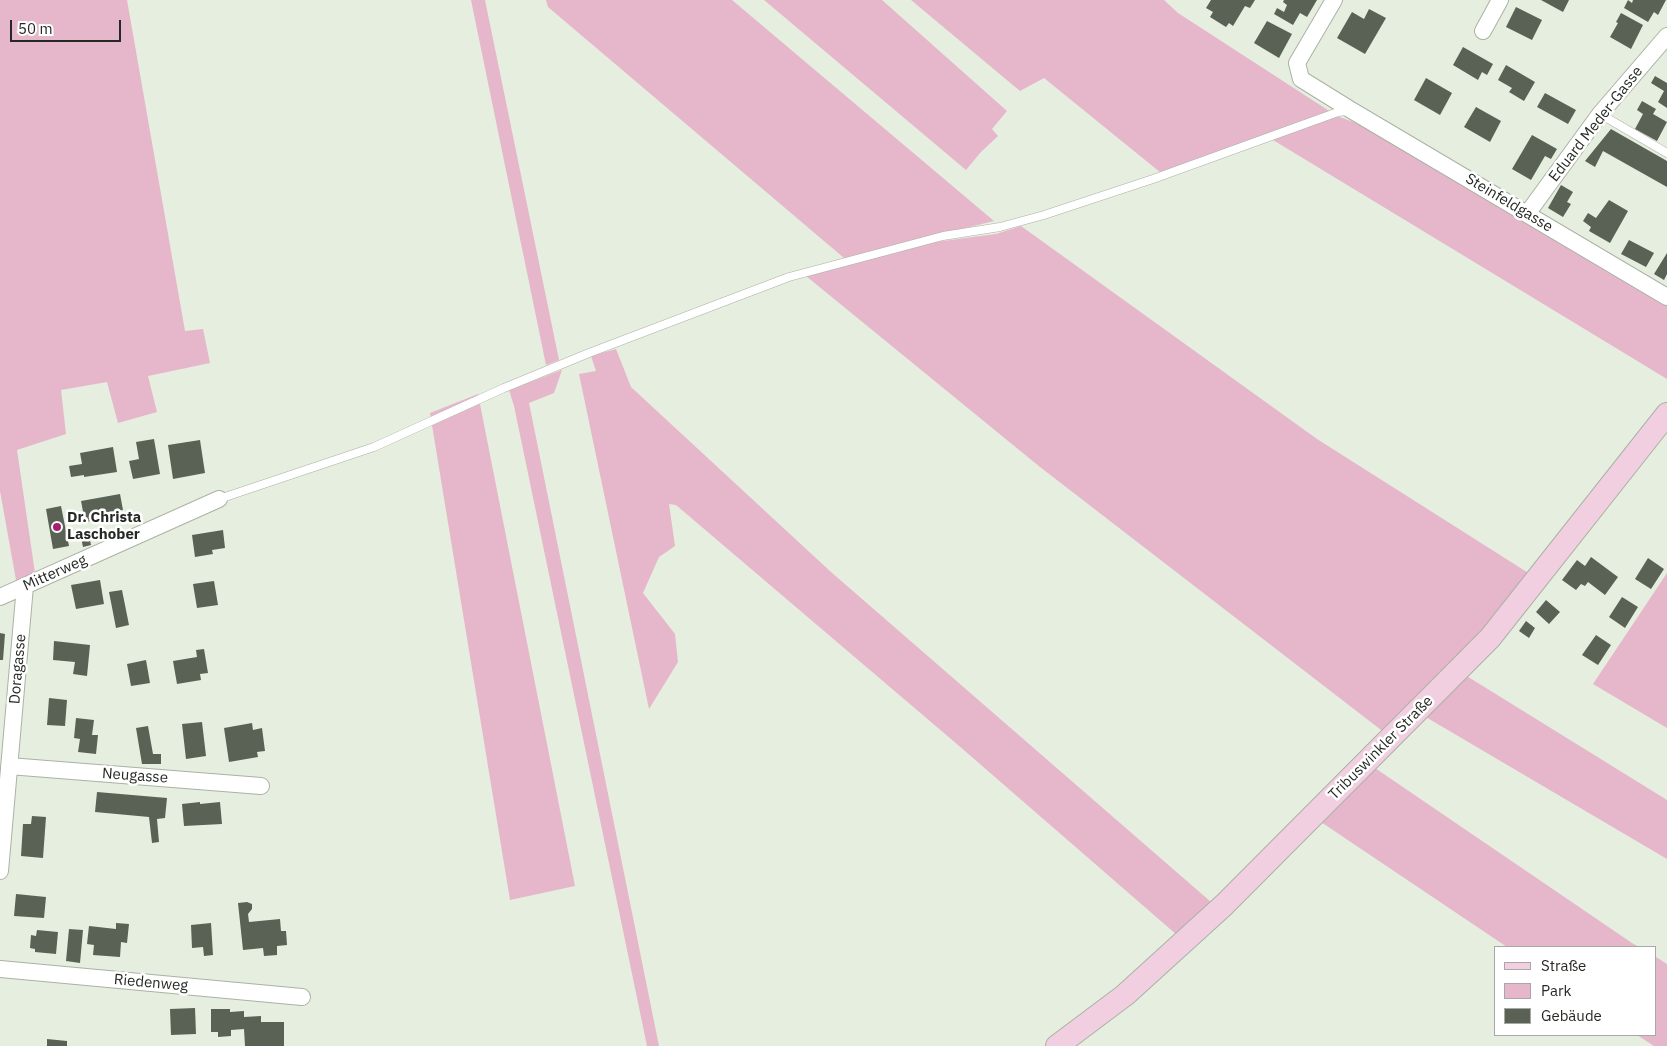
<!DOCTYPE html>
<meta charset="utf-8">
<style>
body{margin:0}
#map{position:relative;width:1667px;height:1046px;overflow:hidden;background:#e5eedf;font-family:"IBM Plex Sans",sans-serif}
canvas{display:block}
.legend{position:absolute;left:1494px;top:946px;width:162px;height:90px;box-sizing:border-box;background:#fff;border:1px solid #a8a9a7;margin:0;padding:6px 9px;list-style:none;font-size:15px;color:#252923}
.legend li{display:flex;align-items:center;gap:10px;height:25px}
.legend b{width:25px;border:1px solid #a8a9a7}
.scale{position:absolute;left:10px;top:20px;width:111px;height:22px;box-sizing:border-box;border:2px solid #252923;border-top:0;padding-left:6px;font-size:15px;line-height:18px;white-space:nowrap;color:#252923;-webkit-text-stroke:4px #fff;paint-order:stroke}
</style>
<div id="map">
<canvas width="1667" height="1046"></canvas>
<ul class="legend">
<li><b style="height:6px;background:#f2cfe0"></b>Straße</li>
<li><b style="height:14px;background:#e6b7cb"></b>Park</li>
<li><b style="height:14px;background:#5a6255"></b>Gebäude</li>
</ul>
<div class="scale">50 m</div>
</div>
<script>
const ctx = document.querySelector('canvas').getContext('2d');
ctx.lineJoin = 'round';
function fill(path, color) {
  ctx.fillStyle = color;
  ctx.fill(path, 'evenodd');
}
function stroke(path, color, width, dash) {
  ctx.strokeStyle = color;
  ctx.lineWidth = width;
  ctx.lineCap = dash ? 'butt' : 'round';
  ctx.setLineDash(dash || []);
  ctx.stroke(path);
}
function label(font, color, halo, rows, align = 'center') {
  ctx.font = font + ' "IBM Plex Sans",sans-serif';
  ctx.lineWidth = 5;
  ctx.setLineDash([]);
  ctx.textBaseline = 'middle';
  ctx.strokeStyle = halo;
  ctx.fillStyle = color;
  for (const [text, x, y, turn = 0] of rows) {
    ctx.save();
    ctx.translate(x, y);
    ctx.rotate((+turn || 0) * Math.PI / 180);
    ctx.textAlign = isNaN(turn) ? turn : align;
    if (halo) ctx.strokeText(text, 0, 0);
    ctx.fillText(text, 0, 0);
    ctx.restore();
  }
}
const green = new Path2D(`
 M0,0h127l58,331 18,-2 7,34 -62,13 9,36 -39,11 -11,-41 -46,8 5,44 -49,16 18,123 -19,7 -16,-89z
 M471,0h14l74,360 -13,5z
 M546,0h186l262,221 -150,37 -296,-251z
 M764,0h118l125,111 -15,18 6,7 -18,17 -14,17z
 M911,0h253l14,13 159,103 30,11 300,178v74l-394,-239 -107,37 -122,-99 -24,13z
 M1021,226l296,213 213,135 -35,46 -110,113 -345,-266 -234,-191 114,-32 76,-10z
 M616,349l15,38 200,185 380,330 -34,33 -219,-190 -282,-240 -7,-1 6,42 -16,11 -16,36 32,41 3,28 -29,47 -70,-335 17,-3 -5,-15z
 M562,370l-8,23 -25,10 130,643h-12l-133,-640 -5,-16z
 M478,394l97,492 -65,14 -80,-487z
 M1667,573v155l-74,-44z
 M1465,675l202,125v59l-243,-143z
 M1372,766l260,177 7,4h-132l-189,-127z
 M1656,957l11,7v82h-13l-17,-11h19z`);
const building = new Path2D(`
 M1211,0h44l-5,8 -5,-2 -12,20 -4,-3 -3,4 -16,-10 3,-5 -7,-4z
 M1284,0h33l-10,17 -7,-4 -7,12 -19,-11 3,-6 7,4 3,-7 -4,-3z
 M1541,0h28l-6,12z
 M1628,0l4,3 1,-3h33l-8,15 -4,-3 -6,10 -24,-14z
 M1516,7l26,13 -10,20 -26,-13z
 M1369,9l17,9 -21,36 -28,-16 15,-26 12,7z
 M1621,13l22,12 -12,24 -21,-12 8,-14 -2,-1z
 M1267,21l25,13 -13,24 -25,-15z
 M1463,47l30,17 -6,11 -5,-3 -4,8 -25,-15z
 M1506,65l29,17 -11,19 -15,-9 3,-4 -14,-8z
 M1655,76l12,7v25l-9,-6 6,-11 -13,-8z
 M1426,78l26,15 -12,22 -26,-15z
 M1545,93l31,17 -8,14 -31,-17z
 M1642,101l14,8 -3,5 14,8 -10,19 -22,-12 8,-15 -6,-4z
 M1476,107l25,14 -11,21 -26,-15z
 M1611,129l56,32v26l-64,-36 -8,16 -10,-6z
 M1532,135l25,14 -6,10 -6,-3 -14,24 -19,-11z
 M1561,185l12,7 -6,10 4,2 -8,13 -15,-9z
 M1609,200l19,11 -18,32 -21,-12 2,-4 -8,-6 5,-8 8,5z
 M1629,240l25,13 -8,14 -25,-13z
 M1667,253v21l-3,6 -10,-6z
 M154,439l6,35 -27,5 -4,-18 10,-2 -3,-17z
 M200,440l5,33 -32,6 -5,-34z
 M113,447l4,25 -33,5v-2l-13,2 -2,-11 13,-2 -2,-11z
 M120,494l3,16 -19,3 1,6 -20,3 -4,-21z
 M61,506l8,40 -16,3 -7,-40z
 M223,530l2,18 -13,2 1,4 -18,3 -3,-22z
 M88,531l3,14 -8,2 -3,-14z
 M1591,557l27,20 -13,18 -17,-13 -3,4 -4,-2 -5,6 -14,-10 15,-20 8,6z
 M1648,558l16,11 -13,20 -16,-10z
 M100,580l4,24 -28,5 -5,-24z
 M214,581l4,24 -21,3 -4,-24z
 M122,590l7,35 -13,3 -7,-36z
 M1622,597l16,10 -13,21 -16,-11z
 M1546,600l14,12 -11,12 -13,-12z
 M1526,621l9,7 -6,10 -10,-7z
 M0,633l5,1 -2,26h-3z
 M1596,635l15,10 -13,20 -16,-10z
 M54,641l36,4 -3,31 -14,-2 2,-12 -22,-2z
 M204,649l4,24 -8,1 1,6 -24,4 -4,-23 24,-4 -1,-7z
 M146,660l4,23 -19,3 -4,-22z
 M49,698l18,2 -2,26 -18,-1z
 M76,718l18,2 -2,15h6l-2,19 -18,-2 2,-13 -6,-1z
 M202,722l4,34 -20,3 -4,-35z
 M252,723l1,7 9,-2 3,23 -8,1 1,5 -29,5 -5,-34z
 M148,726l5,28h8v10h-19l-6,-36z
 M97,792l70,6 -2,20 -8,1 2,23 -7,1 -3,-26 -54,-5z
 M200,802v2l20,-2 2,22 -38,2 -2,-22z
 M32,816l14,1 -3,41 -22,-2 2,-32h8z
 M16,894l30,3 -2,21 -30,-2z
 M247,902l5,2v5l-4,5 1,8 31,-3 1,12h5l1,14 -10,1v9l-13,1 -1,-8 -20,2 -5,-47z
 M116,923l13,1 -2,19 -6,-1 -1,15 -27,-2 1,-10 -7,-1 2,-18 27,3z
 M211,923l2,32 -9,1 -1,-9 -11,1 -1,-23z
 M69,929l14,1 -3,33 -14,-2z
 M37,930l21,2 -2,22 -21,-2v-3l-5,-1 1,-13 5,1z
 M195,1008l1,26 -25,1 -1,-26z
 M211,1009h19v3l14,-1v6l17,-1v6h23v24h-39l-1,-17 -13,1v6l-13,1v-5h-7z
 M47,1039l20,2v5h-20z`);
const lane = new Path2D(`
 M1600,114l67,39
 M219,499l155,-52 130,-59 85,-35 200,-76 154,-41 57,-9 44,-12 109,-36 185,-67 9,-1`);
const street = new Path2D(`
 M1334,0l-37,63 4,16 50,31 316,187
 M1483,31l17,-31
 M1527,214l73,-100 67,-78
 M0,597l219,-98
 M9,766l252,20
 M0,871l25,-285
 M0,969l302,28`);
const secondary = new Path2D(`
 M1057,1046l68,-51 99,-90 266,-267 177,-224`);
const markers = [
 [57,527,5,"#a5206c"]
];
const streetNames = [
 ["Eduard Meder-Gasse",1596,124,-52],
 ["Steinfeldgasse",1509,203,31],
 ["Mitterweg",55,573,-24],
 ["Doragasse",18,669,-85],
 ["Tribuswinkler Straße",1381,748,-45],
 ["Neugasse",135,776,4],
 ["Riedenweg",151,983,5]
];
const poiNames = [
 ["Dr. Christa",67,518],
 ["Laschober",67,535]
];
fill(green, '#e6b7cb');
fill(building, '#5a6255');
stroke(lane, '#aab2a4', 9);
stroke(street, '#aab2a4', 18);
stroke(secondary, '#aab2a4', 24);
stroke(lane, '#fff', 8);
stroke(street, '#fff', 16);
stroke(secondary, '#f2cfe0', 22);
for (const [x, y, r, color] of markers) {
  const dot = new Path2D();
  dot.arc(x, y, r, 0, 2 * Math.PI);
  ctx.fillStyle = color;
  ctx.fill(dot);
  stroke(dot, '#fff', 2);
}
label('15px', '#252923', '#fff', streetNames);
label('bold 15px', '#252923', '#fff', poiNames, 'left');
</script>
